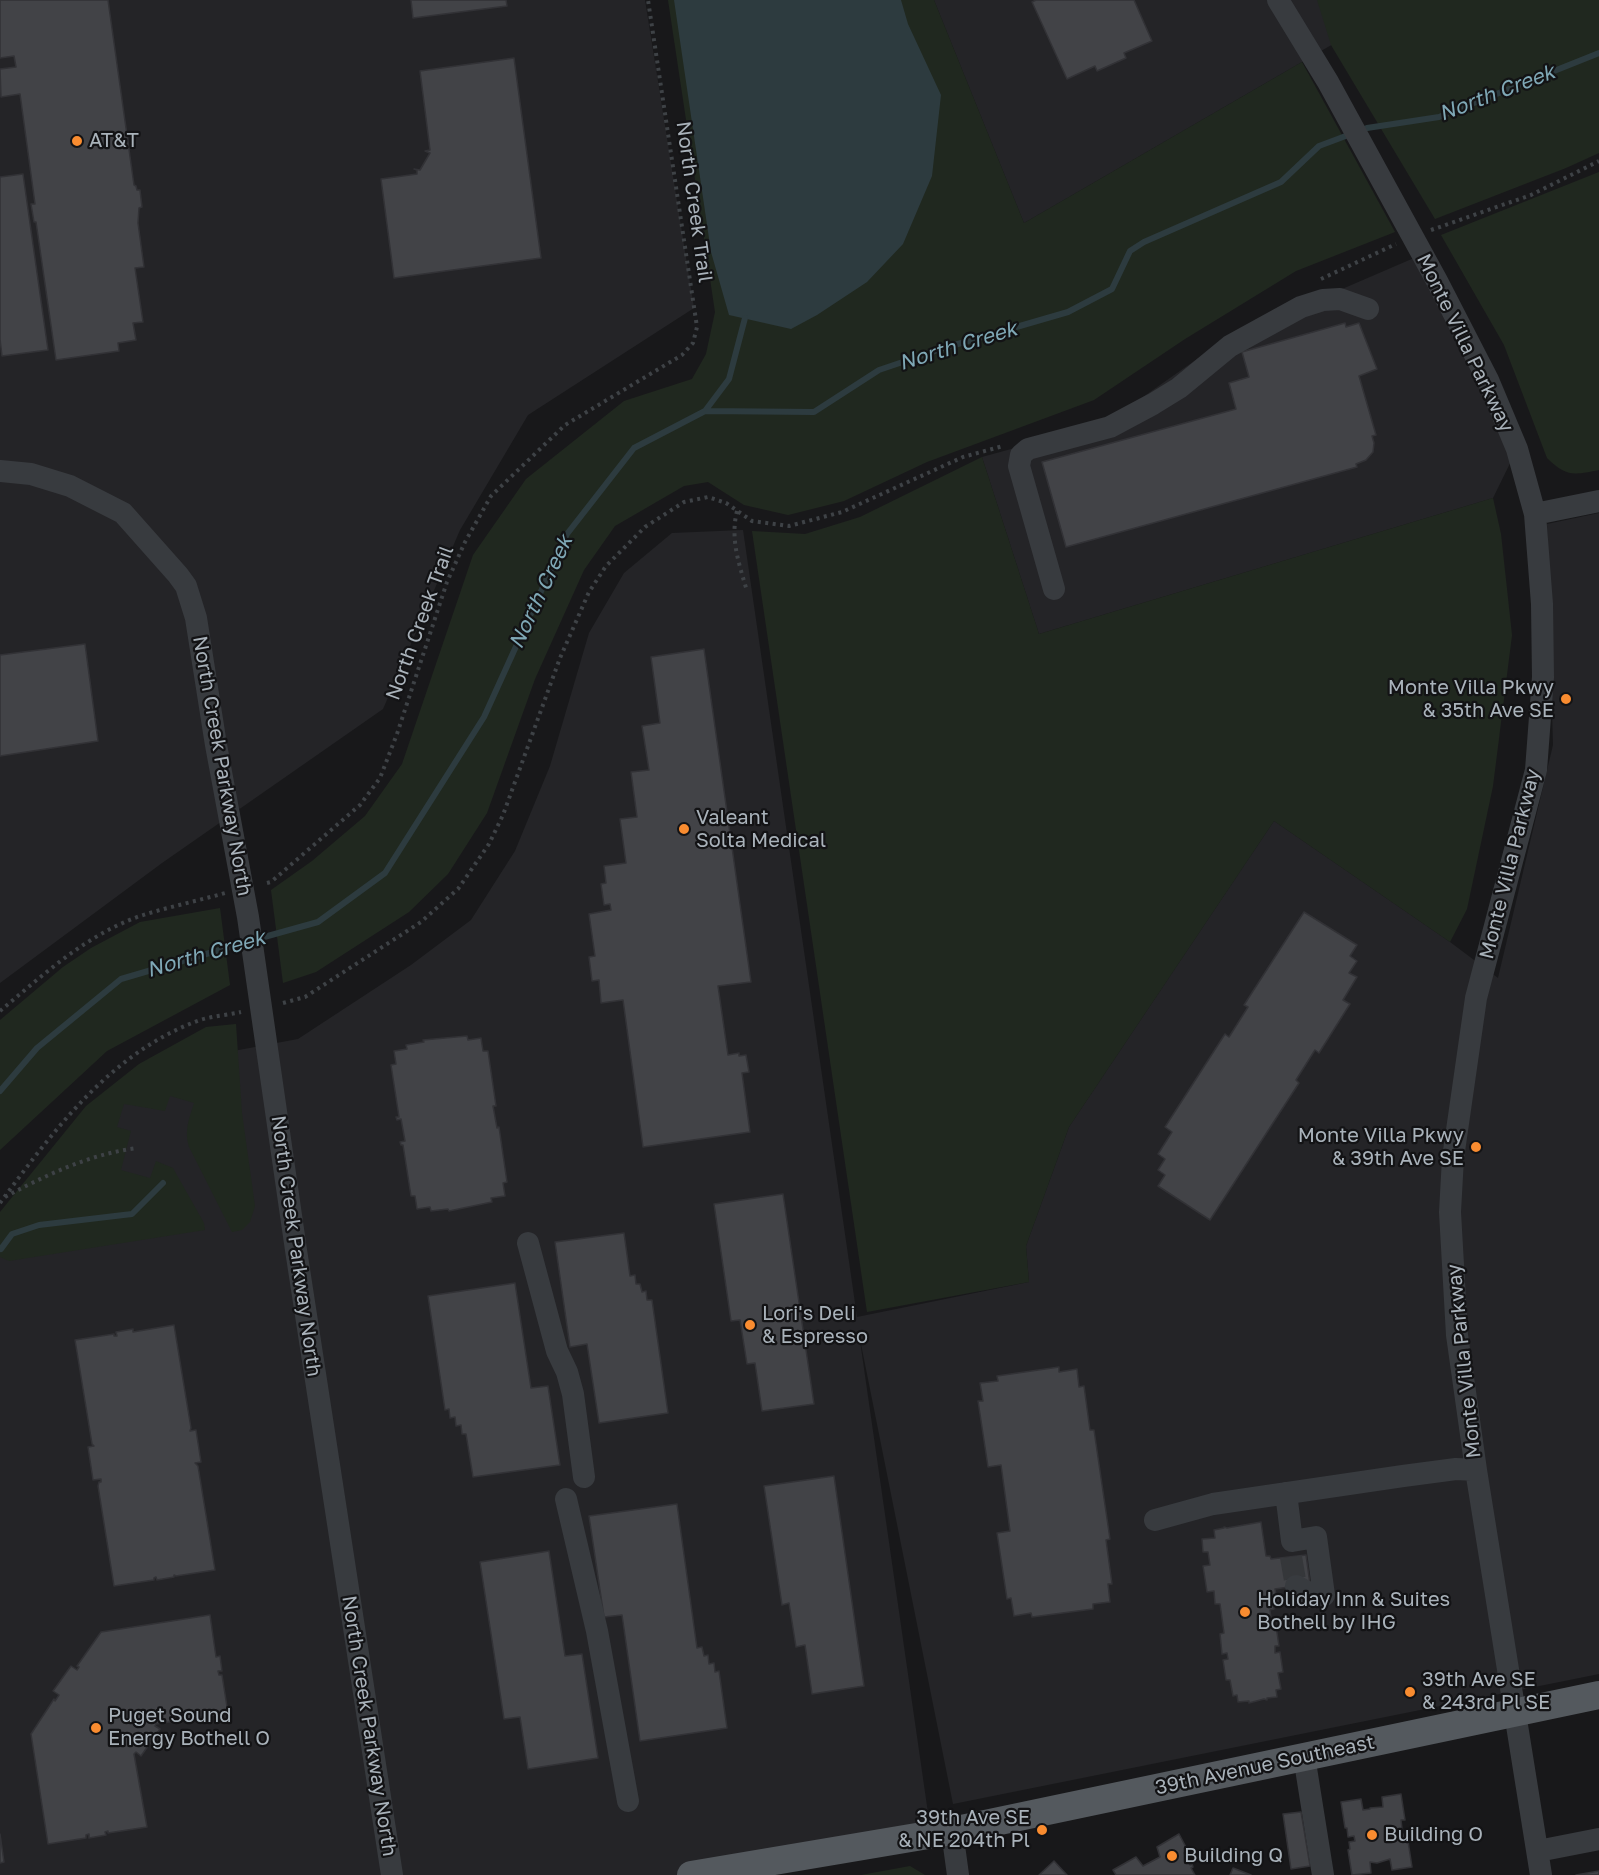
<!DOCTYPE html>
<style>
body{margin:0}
canvas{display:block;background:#18181a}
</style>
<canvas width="1599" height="1875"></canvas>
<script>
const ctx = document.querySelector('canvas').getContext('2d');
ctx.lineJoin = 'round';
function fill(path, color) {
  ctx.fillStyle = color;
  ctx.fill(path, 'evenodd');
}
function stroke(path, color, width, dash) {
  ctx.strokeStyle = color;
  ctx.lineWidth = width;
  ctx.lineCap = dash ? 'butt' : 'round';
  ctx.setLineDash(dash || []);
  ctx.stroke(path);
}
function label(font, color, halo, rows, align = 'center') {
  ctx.font = font + ' "Golos Text",sans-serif';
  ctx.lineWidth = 4.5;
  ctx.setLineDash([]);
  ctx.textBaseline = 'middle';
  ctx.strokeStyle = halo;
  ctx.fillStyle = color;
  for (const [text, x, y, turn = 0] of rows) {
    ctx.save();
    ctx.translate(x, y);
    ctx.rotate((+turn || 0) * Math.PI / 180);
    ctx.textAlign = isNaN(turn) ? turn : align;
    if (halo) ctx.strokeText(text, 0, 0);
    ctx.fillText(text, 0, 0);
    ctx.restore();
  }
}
const built = new Path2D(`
 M0,0h645l49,308 -166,107 -68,115 -77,179 -221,154 -162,120z
 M934,0h475l-385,223z
 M1414,258l103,191 -24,49 -454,136 -57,-177 124,-34 118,-83z
 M1599,513v1161l-646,130 -94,-470 72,500 -240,41h-691v-644l102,-126 110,-50 86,-16 113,-74 60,-45 44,-69 35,-85 39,-133 35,-60 48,-40 71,-3 114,787 172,-35 -3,-36 43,-119 205,-306 176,121 48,36 55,-233 -6,-221z`);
const green = new Path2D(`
 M668,0h266l90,223 278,-161 93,170 -99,39 -111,68 -91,61 -167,62 -83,39 -56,14 -44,-10 -36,-23 -24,4 -69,40 -31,44 -49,109 -48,134 -39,61 -39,38 -93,60 -33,11 -12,-93 41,-29 53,-45 37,-52 71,-209 53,-76 98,-78 68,-22 14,-25 9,-42z
 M1317,0h282v153l-33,15 -131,51 -104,-174z
 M1599,172v298c-25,5 -33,7 -52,-12l-43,-113 -63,-110z
 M982,457l57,177 454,-136 8,36 11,101 -19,151 -26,123 -17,33 -176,-121 -205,306 -43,119 3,36 -162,30 -115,-781 53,3 55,-17z
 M220,908l10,77 -123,66 -107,99v-130l63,-53 28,-19 49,-26z
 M236,1024l6,89 13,93 -5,16 -8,8 -10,2 -43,-85c-5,-16 0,-28 5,-44l-24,-7 -5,15 -41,-7 -7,23 14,4 -10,39 29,8 6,-17 17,7 31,55 1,7 -196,31 -9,-4v-45l86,-106 53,-42 67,-37z
 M910,1866l15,9h-64z`);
const water = new Path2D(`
 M674,0h227l7,24 33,71 -9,81 -29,68 -36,38 -50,33 -26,14 -62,-14 -18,-63z`);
const stream = new Path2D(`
 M705,411l24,-32 16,-61
 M257,939l61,-17 67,-49 99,-156 83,-183 67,-86 71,-37 109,1 65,-42 65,-22 124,-36 44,-23 18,-38 14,-9 137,-60 38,-36 48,-18 72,-11 160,-64
 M0,1091l37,-43 84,-69 126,-37
 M1,1249l11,-15 27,-9 93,-11 31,-31`);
const building = new Path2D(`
 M0,0h108l26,185 2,1 1,4h3l2,17 -3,1 -1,15 6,44 -9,1 8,54 -10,1 3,17 -18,3 1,8 -63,9 -20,-138h-2l-3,-18h4l-15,-110 -19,3 -1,-28 16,-2 -2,-11 -14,2z
 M411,0h95l1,6 -94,12z
 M1036,0h98l18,41 -28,12 2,5 -29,13 -2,-5 -28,13 -35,-77z
 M514,58l27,200 -147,20 -13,-99 36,-5v-4l-3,-1 6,1 10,-17 -5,-2 5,-1 -10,-79z
 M23,174l25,176 -46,6 -2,-17v-162z
 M1345,323l1,4 13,-4 18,46 -18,7 17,59 -4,1 2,7 -1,9 -7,8 -10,4 1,3 -291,80 -24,-85 194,-53 -7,-26 20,-6 -7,-25z
 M85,644l13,97 -98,15v-101z
 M704,649l47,333 -33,4 10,69 11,-2v3l7,-1 3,17 -7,1 8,59 -107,15 -20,-147 -22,3 -2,-23 -7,1 -3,-24 6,-1 -6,-42 22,-4 -1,-6 -6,1 -3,-21 5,-1 -2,-17 22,-3 -6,-44 17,-2 -6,-45 18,-2 -7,-44 18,-3 -9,-66z
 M1304,912l53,33 -7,11 7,5 -8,12 8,4 -14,23 7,4 -31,49 -4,-3 -19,30 3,3 -89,137 -52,-34 7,-11 -7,-5 7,-11 -7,-5 14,-22 -7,-5 60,-93 4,3 19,-30 -4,-2z
 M467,1036l1,4 13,-2 2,13h5l8,55h-3l4,22 2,-1 8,55 -4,1 2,13 -14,2 1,4 -43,9 -1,-2 -17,2 -1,-4 -13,2 -2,-13h-4l-8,-51h-2l-1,-3 5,-1 -4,-22 -4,1 -1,-3h3l-8,-52 5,-1 -2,-13 13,-2 -1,-4 18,-3 -1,-2z
 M783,1194l31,210 -52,7 -7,-48 -8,1 -7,-44 -9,1 -17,-117z
 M624,1233l6,43 5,-1 1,9h4l2,8 4,-1 1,9h5l16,113 -69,10 -12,-79 -17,3 -15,-105z
 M515,1283l16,105 17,-2 12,79 -87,12 -7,-43h-4l-1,-9 -5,1 -1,-9 -5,1 -1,-9 -4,1 -17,-114z
 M174,1325l17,103 -1,3 6,-1 5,32 -6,1 3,3 17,104 -39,6 -2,-1v2l-17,3 -1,-3 -2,1v2l-40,6 -16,-100 1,-4h2v-3l-8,1 -5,-33 6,-1 -2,-2 -17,-104 39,-6v2h3l-1,-4 17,-3v3z
 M1059,1367v5l18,-3 2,18 5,-1 6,44h4l16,109 -4,1 6,44h-4l2,18 -17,2v5l-61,8 -1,-4 -17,3 -3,-18 -4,1 -10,-66 13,-2 -9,-66 -13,2 -10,-66h5l-3,-18 18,-2 -1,-5z
 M834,1476l30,210 -52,8 -7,-49 -9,2 -7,-44 -7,2 -18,-119z
 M677,1504l20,144 5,-1 2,9 4,-1 1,9 5,-1 1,9 4,-1 8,57 -87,13 -18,-126 -18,2 -15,-101z
 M1261,1522l5,34h4l1,3 35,-4 4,29 -35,5 2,12 -4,1 1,7 -4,1 2,16h4l3,20h-4v7l5,-1 3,20 -5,1 3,16 -5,1 1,7 -10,1v2l-3,-1 -15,4v-2l-11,1 -1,-7 -4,1 -3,-16h-4l-3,-20 5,-1 -1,-6 -5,1 -2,-20 4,-1 -4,-29h-5l-1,-13 -7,1 -4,-26 7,-1 -2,-13h-5l-1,-13 13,-1 -1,-8 10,-2v-1l3,1z
 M549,1551l16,105 17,-2 16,104 -70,11 -8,-52 -16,2 -24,-157z
 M210,1615l6,42 4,-1 2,15h-4l1,4h3l6,38 -72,11 -1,2 5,3 -19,27 -5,-4 -2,2 13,73 -39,6v-2l-3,1 1,3 -17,3v-4l-3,1v3l-38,6 -17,-110 23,-35 1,2 4,-6 -6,-4 18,-25 6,4 2,-3 -2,-1 24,-34z
 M1401,1794l4,26h-4l1,9 -6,1 1,5 6,-1 1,8 4,-1 4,26 -20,3 -2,-11 -13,4 -7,-1 1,11 -19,2 -4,-25 2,-1 -1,-7 6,-1 -1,-5 -6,1 -1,-9h-2l-4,-26 20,-3 2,11 7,-1v-1l13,-1 -1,-10z
 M1301,1812l9,54 -19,3 -8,-55z
 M0,1834l4,28 -4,1z
 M1179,1834l9,17 -4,2 6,12 2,-1 1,3 -2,1 4,7h-79l-3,-5 23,-13 7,9 17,-9 -3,-10z
 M1054,1861l13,14h-28z
 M1233,1868l18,7h-21z
 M1599,1871v4h-23z`);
const minorTunnel = new Path2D(`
 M1291,1557l5,29`);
const path = new Path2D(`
 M1431,230l100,-35 68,-34
 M1321,279l75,-35
 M737,511c-7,28 2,53 10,80
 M267,883l4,-1 89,-77 20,-27 17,-44 50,-152 18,-40 26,-46 74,-71 117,-70 11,-12 4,-16 -49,-327
 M283,1003l22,-6 116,-75 37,-33 31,-45 14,-29 57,-157 29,-66 17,-26 39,-39 39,-25 24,-5 18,6 26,18 37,5 53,-14 121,-55 40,-11
 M0,1011c43,-36 86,-76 140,-95 28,-9 57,-15 85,-23
 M5,1197c41,-22 85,-43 132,-49
 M0,1203c54,-73 111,-151 200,-183 13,-4 28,-5 41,-8`);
const minor = new Path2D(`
 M1278,0l50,82 109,199 51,99 29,69 18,65 7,90 1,73 -7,93 -60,228 -23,160 -3,54 7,123 19,135 65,405
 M0,471l31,3 39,12 53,27 55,62 8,11 10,32 20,127 32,172 48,333 96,625
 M1535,514l64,-13
 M1054,589l-35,-123 2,-11 7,-6 82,-22 43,-23 26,-16 51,-42 71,-39 22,-7 17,-1 28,10
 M528,1243l29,108 10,21 6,22 11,83
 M1286,1493l6,48 24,-4 8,58 -16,2 -1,-5 -11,-6
 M566,1499l31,132 31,170
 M1155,1520l58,-16 190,-28 53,-7 20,1
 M1304,1756l19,119
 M952,1831l6,44
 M1538,1851l61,-12`);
const major = new Path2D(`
 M691,1875l261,-44 647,-136`);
const markers = [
 [77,141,6,"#f98c30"],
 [1566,699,6,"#f98c30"],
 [684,829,6,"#f98c30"],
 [1476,1147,6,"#f98c30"],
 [750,1325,6,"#f98c30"],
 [1245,1612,6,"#f98c30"],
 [1410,1692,6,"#f98c30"],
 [96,1728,6,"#f98c30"],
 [1042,1830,6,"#f98c30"],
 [1372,1835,6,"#f98c30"],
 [1172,1856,6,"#f98c30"]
];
const poiNames = [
 ["AT&T",89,141],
 ["Monte Villa Pkwy",1554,688,"right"],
 ["& 35th Ave SE",1554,711,"right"],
 ["Valeant",696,818],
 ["Solta Medical",696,841],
 ["Monte Villa Pkwy",1464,1136,"right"],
 ["& 39th Ave SE",1464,1159,"right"],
 ["Lori's Deli",762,1314],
 ["& Espresso",762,1337],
 ["Holiday Inn & Suites",1257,1600],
 ["Bothell by IHG",1257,1623],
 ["39th Ave SE",1422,1680],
 ["& 243rd Pl SE",1422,1703],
 ["Puget Sound",108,1716],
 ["Energy Bothell O",108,1739],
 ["39th Ave SE",1030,1818,"right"],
 ["& NE 204th Pl",1030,1841,"right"],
 ["Building O",1384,1835],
 ["Building Q",1184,1856]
];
const streetNames = [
 ["North Creek Trail",694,202,82],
 ["Monte Villa Parkway",1465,343,64],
 ["North Creek Trail",420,623,-70],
 ["North Creek Parkway North",222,766,80],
 ["Monte Villa Parkway",1510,864,-76],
 ["North Creek Parkway North",296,1246,82],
 ["Monte Villa Parkway",1464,1361,-96],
 ["North Creek Parkway North",369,1726,81],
 ["39th Avenue Southeast",1265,1765,-12]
];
const waterNames = [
 ["North Creek",1497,93,-21],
 ["North Creek",958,346,-17],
 ["North Creek",541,592,-65],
 ["North Creek",206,954,-16]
];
fill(built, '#242427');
fill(green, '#20281f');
fill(water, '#2d3b3f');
stroke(stream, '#2d3b3f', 6);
fill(building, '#424347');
stroke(building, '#323236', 1.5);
stroke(minorTunnel, '#35373a', 22, [22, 11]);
stroke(path, '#3e4246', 4, [3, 4.5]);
stroke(minor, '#383b3f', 22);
stroke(major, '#54595e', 28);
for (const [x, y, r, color] of markers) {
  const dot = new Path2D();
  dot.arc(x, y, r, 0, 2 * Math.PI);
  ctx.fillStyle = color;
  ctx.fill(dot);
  stroke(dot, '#131315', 2);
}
label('20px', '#a9b2ba', '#131315', poiNames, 'left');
label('20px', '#a9b2ba', '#131315', streetNames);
label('italic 21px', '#7fa8b6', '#131315', waterNames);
</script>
